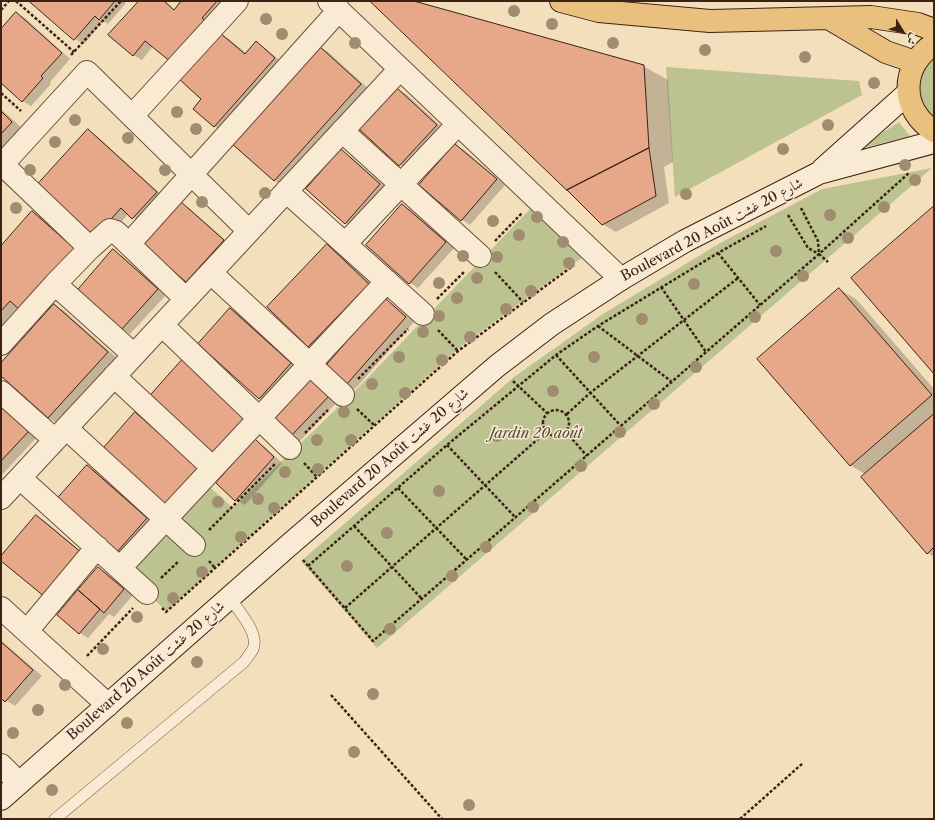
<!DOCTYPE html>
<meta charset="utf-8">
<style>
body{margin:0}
#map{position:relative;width:935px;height:820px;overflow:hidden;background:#f4dfbc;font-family:"Libre Caslon Text",Amiri,serif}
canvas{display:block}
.frame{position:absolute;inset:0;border:2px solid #3b2215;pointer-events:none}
.north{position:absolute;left:883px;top:12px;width:40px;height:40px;-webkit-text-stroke:3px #f8ead3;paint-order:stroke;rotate:127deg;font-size:11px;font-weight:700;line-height:16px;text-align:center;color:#3b2215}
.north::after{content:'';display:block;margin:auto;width:14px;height:18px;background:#3b2215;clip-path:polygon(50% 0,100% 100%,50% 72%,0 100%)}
</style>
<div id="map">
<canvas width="935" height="820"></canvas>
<div class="frame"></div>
<div class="north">ش</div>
</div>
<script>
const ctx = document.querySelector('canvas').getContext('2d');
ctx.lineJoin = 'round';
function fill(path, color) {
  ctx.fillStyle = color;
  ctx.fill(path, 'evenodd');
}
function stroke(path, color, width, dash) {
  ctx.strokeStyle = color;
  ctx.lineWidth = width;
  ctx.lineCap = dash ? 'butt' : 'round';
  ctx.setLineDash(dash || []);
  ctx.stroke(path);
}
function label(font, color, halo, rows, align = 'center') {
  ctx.font = font + ' "Libre Caslon Text",Amiri,serif';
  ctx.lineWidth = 3;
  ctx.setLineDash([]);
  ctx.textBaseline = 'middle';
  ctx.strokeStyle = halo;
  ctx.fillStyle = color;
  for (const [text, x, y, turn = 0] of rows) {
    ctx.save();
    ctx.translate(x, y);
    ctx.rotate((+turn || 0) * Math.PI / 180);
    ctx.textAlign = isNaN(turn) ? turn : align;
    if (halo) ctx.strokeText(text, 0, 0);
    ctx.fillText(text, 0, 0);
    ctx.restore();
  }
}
const green = new Path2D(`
 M934,59v59c-18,-15 -20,-44 0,-59z
 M666,67l193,14 3,14 -187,102z
 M899,122l11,14 -54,14z
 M932,168l-555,480 -76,-87 141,-121 72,-63 89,-63 119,-72 100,-53z
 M532,207l51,50 -122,89 -295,265 -44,-43 81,-87 30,27 122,-117z`);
const shadow = new Path2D(`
 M30,1h94l2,2 -18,21 -5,-3 -19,23 -9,-5z
 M140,1h25l10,9 8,-9h47l-20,23 -57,22 -11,14 -9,-5z
 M371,1h40l232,65 25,14 5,82 -9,5 5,36 -53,29 -14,-8z
 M16,13l9,5 45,41 -20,23 1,2 -20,22 -9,-5 -21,-19v-52z
 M220,34l9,5 18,15 9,-11 9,5 18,15 -60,68 -9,-5 -11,-27z
 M318,46l9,5 43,39 -87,95 -9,-5z
 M397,89l9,5 39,36 -36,40 -9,-5z
 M1,109l20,18 -20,21z
 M88,130l9,6 68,62 -23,25 -14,-9 -24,27z
 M455,145l9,5 41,35 -35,40 -8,-5z
 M341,151l9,5 39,34 -35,38 -8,-5z
 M180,203l9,5 43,38 -37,41 -8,-5 -43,-38z
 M402,205l9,5 43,38 -36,40 -8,-5z
 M32,212l9,5 42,37 -65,53 -17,19v-78z
 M327,245l9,5 41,39 -59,62 -9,-5 -41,-39z
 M113,251l9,5 44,39 -36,39 -8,-5z
 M839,289l17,10 78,90v168l-7,-4 -62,-79 -15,-9z
 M385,300l9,5 20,17 -59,67 -9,-5z
 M54,305l9,5 53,47 -59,66 -9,-5 -47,-43v-11z
 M230,309l9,5 61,54 -31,35 -9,-5z
 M307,374l31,27 -38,40 -8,-5z
 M1,404l36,33 -36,39z
 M135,413l9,6 63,54 -41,31z
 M255,441l9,5 18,17 -37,42 -9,-5z
 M87,466l9,5 60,53 -30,33 -9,-5z
 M37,516l8,5 45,38h-89z
 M98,568l9,6 26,21 -19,22 -5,-3 -21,24 -8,-5z
 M1,640l41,36 -27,30 -14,-9z`);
const building = new Path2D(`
 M29,1h86l-16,19 -4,-4 -21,24z
 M139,1h25l10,9 7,-9h36l-15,17 4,4 -35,40 -26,-21 -12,15 -25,-21z
 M370,1h44l230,64 5,83 -82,42z
 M16,12l46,41 -21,23 2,2 -21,24 -21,-19v-54z
 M220,33l25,21 11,-13 19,17 -61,69 -21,-18 8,-10 -22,-20z
 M318,45l43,39 -87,97 -44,-39z
 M397,88l40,37 -38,41 -40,-37z
 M1,111l11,11 -11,12z
 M88,129l69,63 -25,27 -11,-11 -26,29 -57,-53z
 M455,144l42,35 -36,42 -42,-36z
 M649,148l7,48 -54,29 -35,-35z
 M341,149l39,35 -35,40 -39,-35z
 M180,201l44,39 -38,42 -44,-38z
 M402,204l44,38 -37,42 -43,-39z
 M933,207l1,2v165l-83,-96z
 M32,211l43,38 -54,62 -11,-10 -9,10v-65z
 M327,244l42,40 -61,63 -41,-40z
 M113,249l45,40 -37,41 -44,-39z
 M839,288l93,107 -82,71 -93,-107z
 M385,298l21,19 -60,68 -21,-18z
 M54,304l54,48 -60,66 -47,-42v-13z
 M230,308l61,55 -32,36 -61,-55z
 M182,360l64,58 -32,37 -65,-58z
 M307,373l23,22 -39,41 -23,-22z
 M1,406l28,25 -28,30z
 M135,412l63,56 -32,37 -64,-55z
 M934,414v133l-7,7 -66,-77z
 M255,439l19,18 -39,44 -19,-18z
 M87,465l60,53 -30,34 -60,-53z
 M36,515l46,38 -37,44 -44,-36v-5z
 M98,567l26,22 -20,24 -26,-23z
 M78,590l22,19 -21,25 -22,-19z
 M1,642l32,28 -28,32 -4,-4z`);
const path = new Path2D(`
 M16,1l58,51
 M1,10l8,-9
 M71,55l50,-54
 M1,93l20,18
 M801,208l17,33 1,13 9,8
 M788,215l20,33 11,6
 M495,241l27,-28
 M718,253l42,52
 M495,272l28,30
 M661,287l45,65
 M437,299l27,-27
 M598,326l73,55
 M438,330l20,21
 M556,355l64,70
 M358,379l50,-50
 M513,381l34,32
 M357,409l17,16
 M543 423a13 13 0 1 1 26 0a13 13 0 1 1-26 0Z
 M567,414l23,-21 148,-115
 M566,432l21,24
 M305,433l23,-23
 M447,445l69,73
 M304,463l13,14
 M398,488l69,72
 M354,526l68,73
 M209,530l66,-66
 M303,560l70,81 446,-387 91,-82
 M209,561l6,7
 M308,566l139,-121 109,-90 42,-29 120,-73 48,-27
 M161,578l18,-17
 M162,608l4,4 292,-261 116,-86
 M345,608l201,-176
 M87,656l46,-48
 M331,695l111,124
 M740,819l63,-56`);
const service = new Path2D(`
 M55,819l189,-157c3,-4 7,-9 9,-13 7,-15 -15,-39 -23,-51`);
const minor = new Path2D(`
 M329,1l292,278
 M132,116l105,-115
 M342,131l138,125
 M3,165l87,83
 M1,166l86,-94 162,159
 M286,191l137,123
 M129,244l210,-234
 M345,244l113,-120
 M211,273l132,122
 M55,284l79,71
 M162,325l128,123
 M1,344l54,-60 35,-36 20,-18 6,2 70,67
 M114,376l99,92
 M1,392l54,48
 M66,428l128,117
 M20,478l127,115
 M1,498l399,-429
 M120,568l267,-287
 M1,608l107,97
 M27,631l70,-84
 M1,765l18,18`);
const secondary = new Path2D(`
 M823,169l85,-76
 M1,799l287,-253 209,-180 55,-42 69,-45 64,-38 134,-68 115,-31`);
const primary = new Path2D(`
 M561,1l38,10 111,10 161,-4 47,7 16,6
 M830,19l56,33 29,10
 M934,44c-34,21 -34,67 0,87`);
const trees = [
 [514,11],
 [266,19],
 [552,24],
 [282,34],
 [355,43],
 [613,43],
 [705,50],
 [805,57],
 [874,83],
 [177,112],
 [75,120],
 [828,125],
 [196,129],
 [128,138],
 [55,142],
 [783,149],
 [905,165],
 [30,170],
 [165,170],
 [915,180],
 [265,193],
 [686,194],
 [202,202],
 [884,207],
 [16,208],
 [830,215],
 [537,217],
 [493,221],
 [519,235],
 [848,238],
 [563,242],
 [776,251],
 [463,256],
 [497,257],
 [569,263],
 [803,276],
 [477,278],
 [439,283],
 [694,284],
 [531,291],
 [457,298],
 [506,309],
 [439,316],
 [755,317],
 [642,319],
 [423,332],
 [470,337],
 [399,357],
 [594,357],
 [442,360],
 [696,367],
 [372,384],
 [553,391],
 [405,393],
 [654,404],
 [344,412],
 [620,432],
 [497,436],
 [317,440],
 [351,440],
 [581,466],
 [318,469],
 [285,472],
 [439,491],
 [258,499],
 [218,502],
 [533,507],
 [274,508],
 [387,533],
 [241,537],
 [486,547],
 [347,566],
 [202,572],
 [452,576],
 [173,598],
 [137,617],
 [390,629],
 [103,649],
 [197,662],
 [65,685],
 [373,694],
 [38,710],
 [127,723],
 [13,733],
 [354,752],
 [52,790],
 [469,805]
];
const streetNames = [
 ["Boulevard 20 Août شارع 20 غشت",712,230,-28],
 ["Boulevard 20 Août شارع 20 غشت",390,458,-41],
 ["Boulevard 20 Août شارع 20 غشت",146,671,-41]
];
const parkNames = [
 ["Jardin 20 août",536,434]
];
fill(green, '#bcc290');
fill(shadow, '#0003');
fill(building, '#e6a889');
stroke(building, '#3b2215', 1);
stroke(service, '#69513f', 12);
stroke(minor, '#69513f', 24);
stroke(secondary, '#3b2215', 24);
stroke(primary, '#3b2215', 24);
stroke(path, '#3b2215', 2.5, [3, 2]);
stroke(service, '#f8ead3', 11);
stroke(minor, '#f8ead3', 22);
stroke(secondary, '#f8ead3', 22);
stroke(primary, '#eac07e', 22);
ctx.fillStyle = '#a08d71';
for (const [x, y] of trees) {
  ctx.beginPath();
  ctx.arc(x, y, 6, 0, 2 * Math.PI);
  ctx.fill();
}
label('14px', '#3b2215', '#f8ead3', streetNames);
label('italic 14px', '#5b4a34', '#f8ead3', parkNames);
</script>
